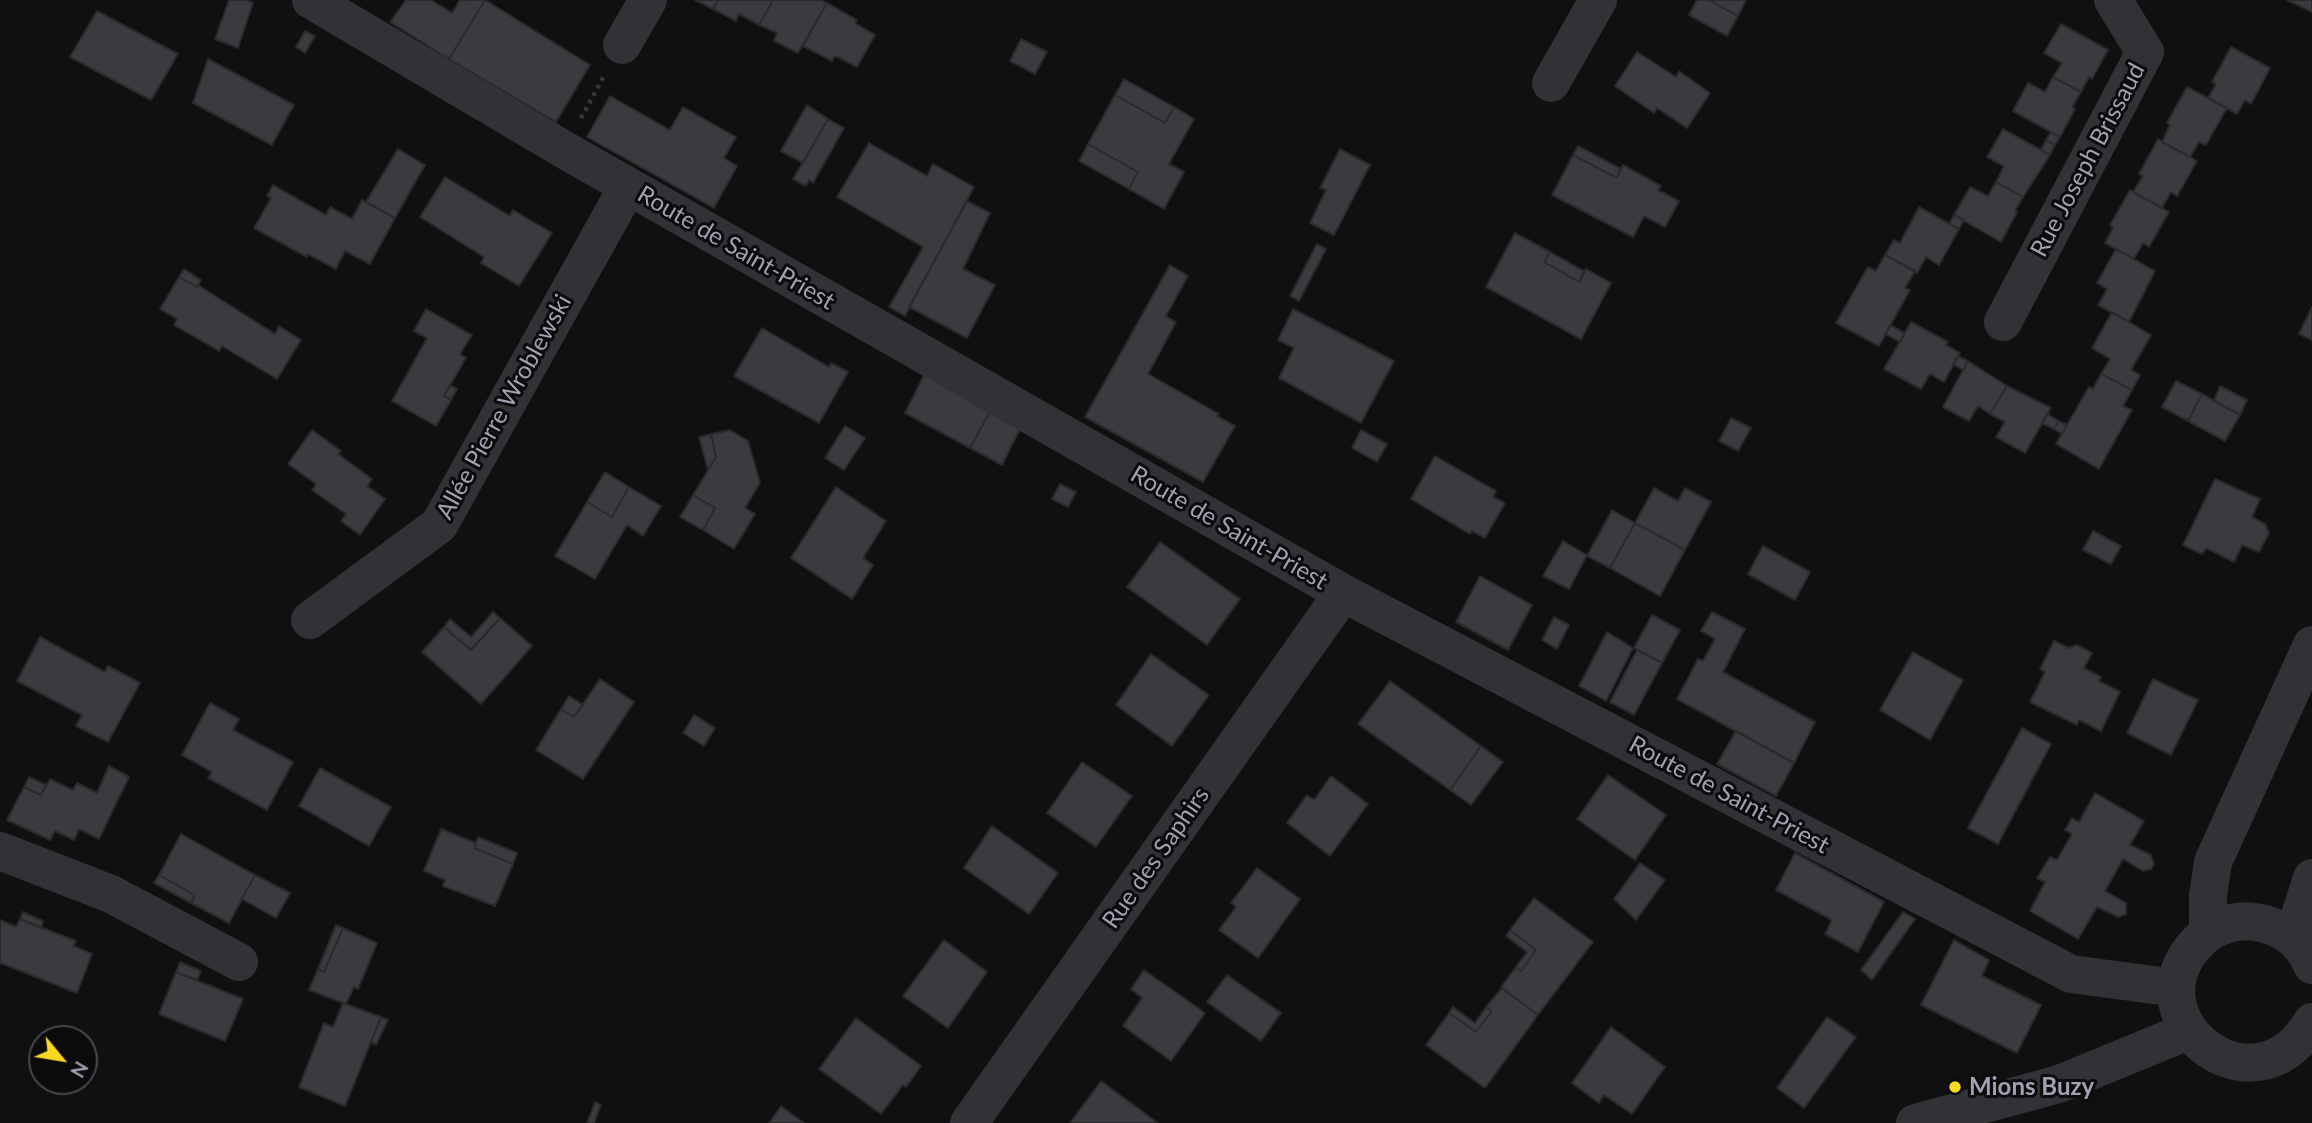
<!DOCTYPE html>
<meta charset="utf-8">
<style>
body{margin:0}
#map{position:relative;width:2312px;height:1123px;overflow:hidden;background:#101011;font-family:Lato,sans-serif}
canvas{display:block}
.north{position:absolute;left:28px;top:1025px;width:70px;height:70px;box-sizing:border-box;background:#0b0b0c;border:2px solid #47474f;border-radius:50%;rotate:120deg;font-size:19px;font-weight:700;line-height:28px;text-align:center;color:#a0a2b3}
.north::after{content:'';display:block;margin:auto;width:24px;height:32px;background:#f9d820;clip-path:polygon(50% 0,100% 100%,50% 72%,0 100%)}
</style>
<div id="map">
<canvas width="2312" height="1123"></canvas>
<div class="north">N</div>
</div>
<script>
const ctx = document.querySelector('canvas').getContext('2d');
ctx.lineJoin = 'round';
function fill(path, color) {
  ctx.fillStyle = color;
  ctx.fill(path, 'evenodd');
}
function stroke(path, color, width, dash) {
  ctx.strokeStyle = color;
  ctx.lineWidth = width;
  ctx.lineCap = dash ? 'butt' : 'round';
  ctx.setLineDash(dash || []);
  ctx.stroke(path);
}
function label(font, color, halo, rows, align = 'center') {
  ctx.font = font + ' Lato,sans-serif';
  ctx.lineWidth = 6;
  ctx.setLineDash([]);
  ctx.textBaseline = 'middle';
  ctx.strokeStyle = halo;
  ctx.fillStyle = color;
  for (const [text, x, y, turn = 0] of rows) {
    ctx.save();
    ctx.translate(x, y);
    ctx.rotate((+turn || 0) * Math.PI / 180);
    ctx.textAlign = isNaN(turn) ? turn : align;
    if (halo) ctx.strokeText(text, 0, 0);
    ctx.fillText(text, 0, 0);
    ctx.restore();
  }
}
const building = new Path2D(`
 M229,0h18l6,3 -15,45 -23,-9z
 M406,0h25l21,13 8,-13h25l-36,59 -59,-37z
 M485,0l105,65 -34,57 -107,-63z
 M695,0h23l-5,9z
 M718,0h55l-14,25 -20,-11 -3,7 -23,-12z
 M773,0h48l6,3 -29,50 -24,-12 3,-8 -18,-8z
 M1697,0h12l29,16 -11,20 -38,-21z
 M1709,0h37l-8,16z
 M2287,0h25v12z
 M827,3l30,17 -2,3 20,12 -18,32 -22,-11 -3,5 -29,-15z
 M97,11l81,43 -27,46 -81,-43z
 M2061,24l47,26 -16,29 -3,-2 -8,15 -28,-15 9,-14 -18,-10z
 M305,31l10,5 -10,17 -9,-6z
 M1021,39l26,13 -12,22 -25,-13z
 M2231,47l39,21 -19,36 -6,-4 -8,14 -29,-16 8,-14 -4,-2z
 M1637,52l39,25 3,-6 31,22 -23,35 -30,-20 -3,5 -39,-27z
 M208,59l86,46 -22,40 -79,-42z
 M2053,77l28,15 -9,15 3,2 -15,28 -47,-26 15,-28 17,9z
 M1124,79l50,28 -9,16 -50,-28z
 M2187,87l40,21 -21,37 -7,-3 -9,15 -28,-15 8,-17 -3,-2z
 M1115,95l50,28 9,-16 20,12 -25,45 15,8 -20,37 -35,-20 9,-17 -50,-28z
 M610,96l60,34 13,-23 53,30 -12,21 13,8 -23,42 -127,-71z
 M807,105l21,14 -25,44 -22,-12z
 M828,119l16,9 -31,55 -4,-3 -3,6 -13,-7z
 M2003,129l47,26 -27,42 -27,-15 8,-16 -17,-9z
 M2051,132l9,5 -5,8 -9,-5z
 M2158,139l39,22 -20,35 -6,-4 -9,16 -29,-16 10,-16 -4,-2z
 M2046,140l9,5 -5,10 -9,-5z
 M869,143l58,33 6,-12 41,23 -69,129 -16,-9 34,-60 -86,-50z
 M1088,144l50,28 -9,17 -50,-28z
 M1578,146l43,23 -4,9 -44,-23z
 M398,149l27,16 -30,53 -29,-16z
 M1340,149l30,16 -36,70 -24,-12 16,-33 -6,-2z
 M1573,155l44,23 6,-13 38,21 -3,4 21,11 -14,26 -21,-11 -11,21 -81,-42z
 M445,177l65,39 3,-6 39,23 -33,53 -38,-23 3,-6 -64,-40z
 M1996,182l27,15 -8,14 2,1 -16,30 -47,-27 16,-28 18,9z
 M273,185l53,30 4,-8 22,12 10,-19 33,18 -25,46 -25,-13 -9,18 -28,-15 -1,3 -53,-29 17,-30 -4,-2z
 M2130,190l39,22 -20,35 -6,-4 -9,16 -29,-16 8,-15 -3,-3z
 M967,201l23,12 -27,56 32,16 -28,53 -58,-31z
 M1919,207l40,22 -20,36 -13,-8 -9,16 -32,-18 9,-15 6,3z
 M1954,215l10,5 -5,9 -10,-5z
 M1515,233l35,19 -6,10 35,20 7,-13 25,14 -30,56 -95,-52z
 M1317,244l9,5 -27,52 -9,-5z
 M2116,249l39,22 -26,51 -31,-17 9,-16 -10,-6z
 M1550,252l34,19 -5,11 -35,-20z
 M1885,255l30,16 -10,17 5,2 -31,56 -43,-23 32,-56 8,4z
 M1170,265l18,11 -22,40 10,6 -28,52 71,40 -2,2 18,10 -32,56 -118,-65z
 M184,269l17,11 -4,7 -18,-10z
 M179,277l18,10 1,-2 77,49 4,-8 22,14 -24,39 -55,-33 -3,5 -45,-26 3,-6 -17,-10z
 M2312,307v33l-13,-6z
 M426,309l46,26 -12,19 6,4 -22,38 7,4 -15,26 -44,-25 35,-63 -13,-7z
 M1293,309l101,52 -33,62 -82,-45 15,-30 -16,-8z
 M2112,312l39,23 -20,35 9,5 -8,15 -31,-16 9,-15 -18,-11z
 M1911,322l37,20 -2,3 14,8 -16,29 -14,-8 -9,15 -37,-20z
 M1890,325l15,8 -5,9 -14,-8z
 M762,328l67,39 2,-4 17,9 -29,51 -85,-47z
 M1958,356l10,5 -5,9 -10,-6z
 M1968,361l39,25 -17,28 -12,-8 -9,15 -26,-14z
 M925,373l66,37 -21,38 -65,-35z
 M2101,374l31,16 -9,16 9,4 -33,59 -43,-25 33,-57 4,2z
 M2176,381l26,13 -14,27 -26,-14z
 M450,385l7,4 -6,11 -7,-4z
 M2007,386l44,22 -26,45 -29,-16 9,-15 -15,-8z
 M2220,386l27,14 -7,15 -26,-14z
 M2202,394l38,21 -15,26 -37,-20z
 M991,410l30,17 -19,38 -32,-17z
 M2047,414l12,7 -5,8 -12,-6z
 M1731,418l20,10 -13,23 -19,-10z
 M2059,421l8,4 -5,9 -8,-5z
 M845,426l20,12 -21,32 -19,-12z
 M312,430l29,21 -3,3 34,25 -5,7 18,13 -25,36 -19,-14 5,-7 -34,-24 4,-6 -28,-20z
 M730,430l18,11 12,42 -15,25 10,6 -21,35 -31,-19 12,-22 -22,-13 23,-38 -5,-23z
 M1361,430l26,14 -10,18 -25,-14z
 M711,434l5,23 -8,13 -9,-33z
 M1435,456l61,35 -3,6 12,6 -20,35 -13,-7 -2,3 -59,-35z
 M605,472l24,15 -17,30 -25,-15z
 M2215,479l45,20 -8,18 13,7 4,9 -10,19 -17,-7 -8,17 -28,-14 -4,6 -19,-9z
 M1060,484l16,8 -8,15 -16,-8z
 M629,487l32,19 -18,30 -16,-11 -32,54 -40,-23 32,-54 25,15z
 M836,487l50,34 -23,37 10,7 -21,34 -61,-41z
 M1654,488l24,13 7,-13 26,14 -26,48 -50,-27z
 M693,495l22,13 -12,22 -23,-13z
 M1612,510l23,13 -25,45 -23,-12z
 M1635,523l50,27 -25,46 -50,-28z
 M2093,531l28,15 -10,18 -28,-14z
 M1563,541l24,14 -18,34 -26,-13z
 M1160,542l80,57 -33,46 -80,-58z
 M1763,546l47,26 -15,28 -47,-26z
 M1480,576l52,29 -24,45 -52,-28z
 M493,612l7,6 -29,32 -27,-23 6,-8 21,18z
 M1712,612l33,17 -22,43 92,50 -21,41 -117,-64 21,-40 5,2 12,-22 -14,-8z
 M1652,615l28,15 -18,33 -28,-15z
 M1554,617l15,8 -12,24 -15,-9z
 M500,618l32,28 -51,58 -59,-52 22,-25 27,23z
 M1607,632l26,16 -27,53 -27,-15z
 M40,637l65,35 3,-6 32,17 -32,59 -32,-16 6,-11 -65,-34z
 M2054,641l15,7 8,-3 15,8 -8,15 17,9 -2,4 21,11 -19,39 -22,-11 -2,5 -47,-23 15,-30 -5,-3z
 M1637,650l25,13 -28,52 -24,-13z
 M1913,652l50,28 -33,60 -50,-30z
 M1151,654l58,41 -37,51 -56,-41z
 M600,679l34,23 -51,77 -47,-29 25,-41 13,8z
 M2153,679l45,21 -27,55 -44,-22z
 M1390,681l91,65 -31,44 -92,-66z
 M569,696l14,9 -9,12 -13,-8z
 M210,703l29,16 -6,11 60,32 -26,48 -59,-32 4,-6 -30,-17z
 M694,715l21,13 -11,18 -21,-13z
 M2022,728l29,16 -53,100 -30,-16z
 M1736,731l58,32 -18,33 -59,-32z
 M1481,746l22,16 -32,43 -21,-15z
 M1082,762l50,34 -36,51 -49,-34z
 M109,766l20,11 -30,62 -20,-10 -5,11 -19,-9 -5,9 -43,-20 17,-33 17,8 9,-16 23,11 4,-7 20,10z
 M320,768l71,39 -22,39 -70,-40z
 M1608,775l58,40 -31,45 -58,-41z
 M1331,776l37,28 -38,52 -43,-33 20,-28 7,5z
 M29,777l17,8 -5,10 -17,-8z
 M2095,793l49,28 -14,24 21,10 3,9 -3,5 -8,2 -20,-12 -18,32 21,12v11l-8,3 -21,-10 -19,32 -48,-28 15,-29 -8,-4 13,-21 7,3 15,-26 -7,-4 7,-12 7,4z
 M992,826l66,47 -29,41 -65,-46z
 M441,829l35,14 -2,5 39,16 -18,42 -52,-20 2,-6 -21,-9z
 M181,834l74,41 -26,48 -38,-20 4,-8 -36,-20z
 M478,837l39,16 -4,11 -39,-16z
 M1795,853l89,49 -26,50 -33,-18 7,-14 -56,-30z
 M1640,863l25,17 -29,40 -22,-21z
 M1257,868l43,31 -42,59 -39,-28 17,-23 -5,-4z
 M159,875l36,20 -4,8 -37,-20z
 M255,875l35,18 -14,25 -34,-19z
 M1534,898l59,44 -55,73 -37,-28 15,-20 5,4 15,-21 -26,-20z
 M23,912l20,9 -2,7 -21,-9z
 M1903,912l12,7 -43,61 -11,-10z
 M20,919l56,22 -3,5 19,8 -15,39 -77,-30v-43l16,7z
 M336,925l7,3 -19,44 -6,-3z
 M343,928l34,15 -19,46 -4,-2 -8,17 -37,-14 9,-21 6,3z
 M1510,930l26,20 -15,21 -5,-4 11,-15 -21,-16z
 M944,940l43,32 -39,56 -45,-32z
 M1954,940l35,20 -7,16 59,29 -24,48 -96,-48z
 M180,962l21,9 -4,9 -21,-8z
 M1144,970l61,43 -34,48 -48,-35 19,-28 -11,-9z
 M176,972l67,27 -18,42 -66,-27z
 M1227,975l54,38 -20,28 -54,-39z
 M1502,988l36,27 -53,73 -59,-43 23,-32 27,19 16,-21 -6,-4z
 M343,1003l38,14 -36,89 -46,-19 25,-64 9,4z
 M1453,1007l22,16 11,-16 6,4 -16,21 -27,-19z
 M381,1017l7,3 -12,25 -5,-3z
 M1827,1017l29,20 -52,71 -27,-20z
 M856,1018l65,48 -15,21 -3,-2 -22,29 -62,-45z
 M1611,1027l54,40 -33,47 -28,-19 -5,8 -27,-20z
 M1101,1081l57,42h-88z
 M595,1102l6,3 -7,18h-7z
 M781,1106l23,17h-35z`);
const path = new Path2D(`
 M581,118l23,-42`);
const minor = new Path2D(`
 M311,0l252,149 780,444 728,381 105,14
 M622,45l26,-45
 M1551,83l47,-83
 M2003,322l142,-270 -32,-52
 M310,620l129,-95 189,-339
 M0,851l111,43 128,68
 M2208,933v-38l5,-33 99,-217
 M2293,937l19,-59
 M2312,965c-10,-25 -31,-39 -57,-43 -19,-3 -40,4 -54,17 -79,74 51,184 111,83
 M969,1123l374,-530
 M1915,1123l144,-39 129,-53`);
const markers = [
 [1955,1087,7,"#f9d820"]
];
const streetNames = [
 ["Rue Joseph Brissaud",2088,160,-62],
 ["Route de Saint-Priest",736,248,30],
 ["Allée Pierre Wroblewski",504,407,-61],
 ["Route de Saint-Priest",1229,528,30],
 ["Route de Saint-Priest",1729,795,28],
 ["Rue des Saphirs",1156,858,-55]
];
const poiNames = [
 ["Mions Buzy",1969,1087]
];
fill(building, '#3a3a3f');
stroke(building, '#2a2a2d', 2);
stroke(path, '#37373d', 4.5, [3.5, 5]);
stroke(minor, '#313136', 38);
for (const [x, y, r, color] of markers) {
  const dot = new Path2D();
  dot.arc(x, y, r, 0, 2 * Math.PI);
  ctx.fillStyle = color;
  ctx.fill(dot);
  stroke(dot, '#0b0b0c', 2.5);
}
label('24px', '#a0a2b3', '#0b0b0c', streetNames);
label('bold 24px', '#a0a2b3', '#0b0b0c', poiNames, 'left');
</script>
